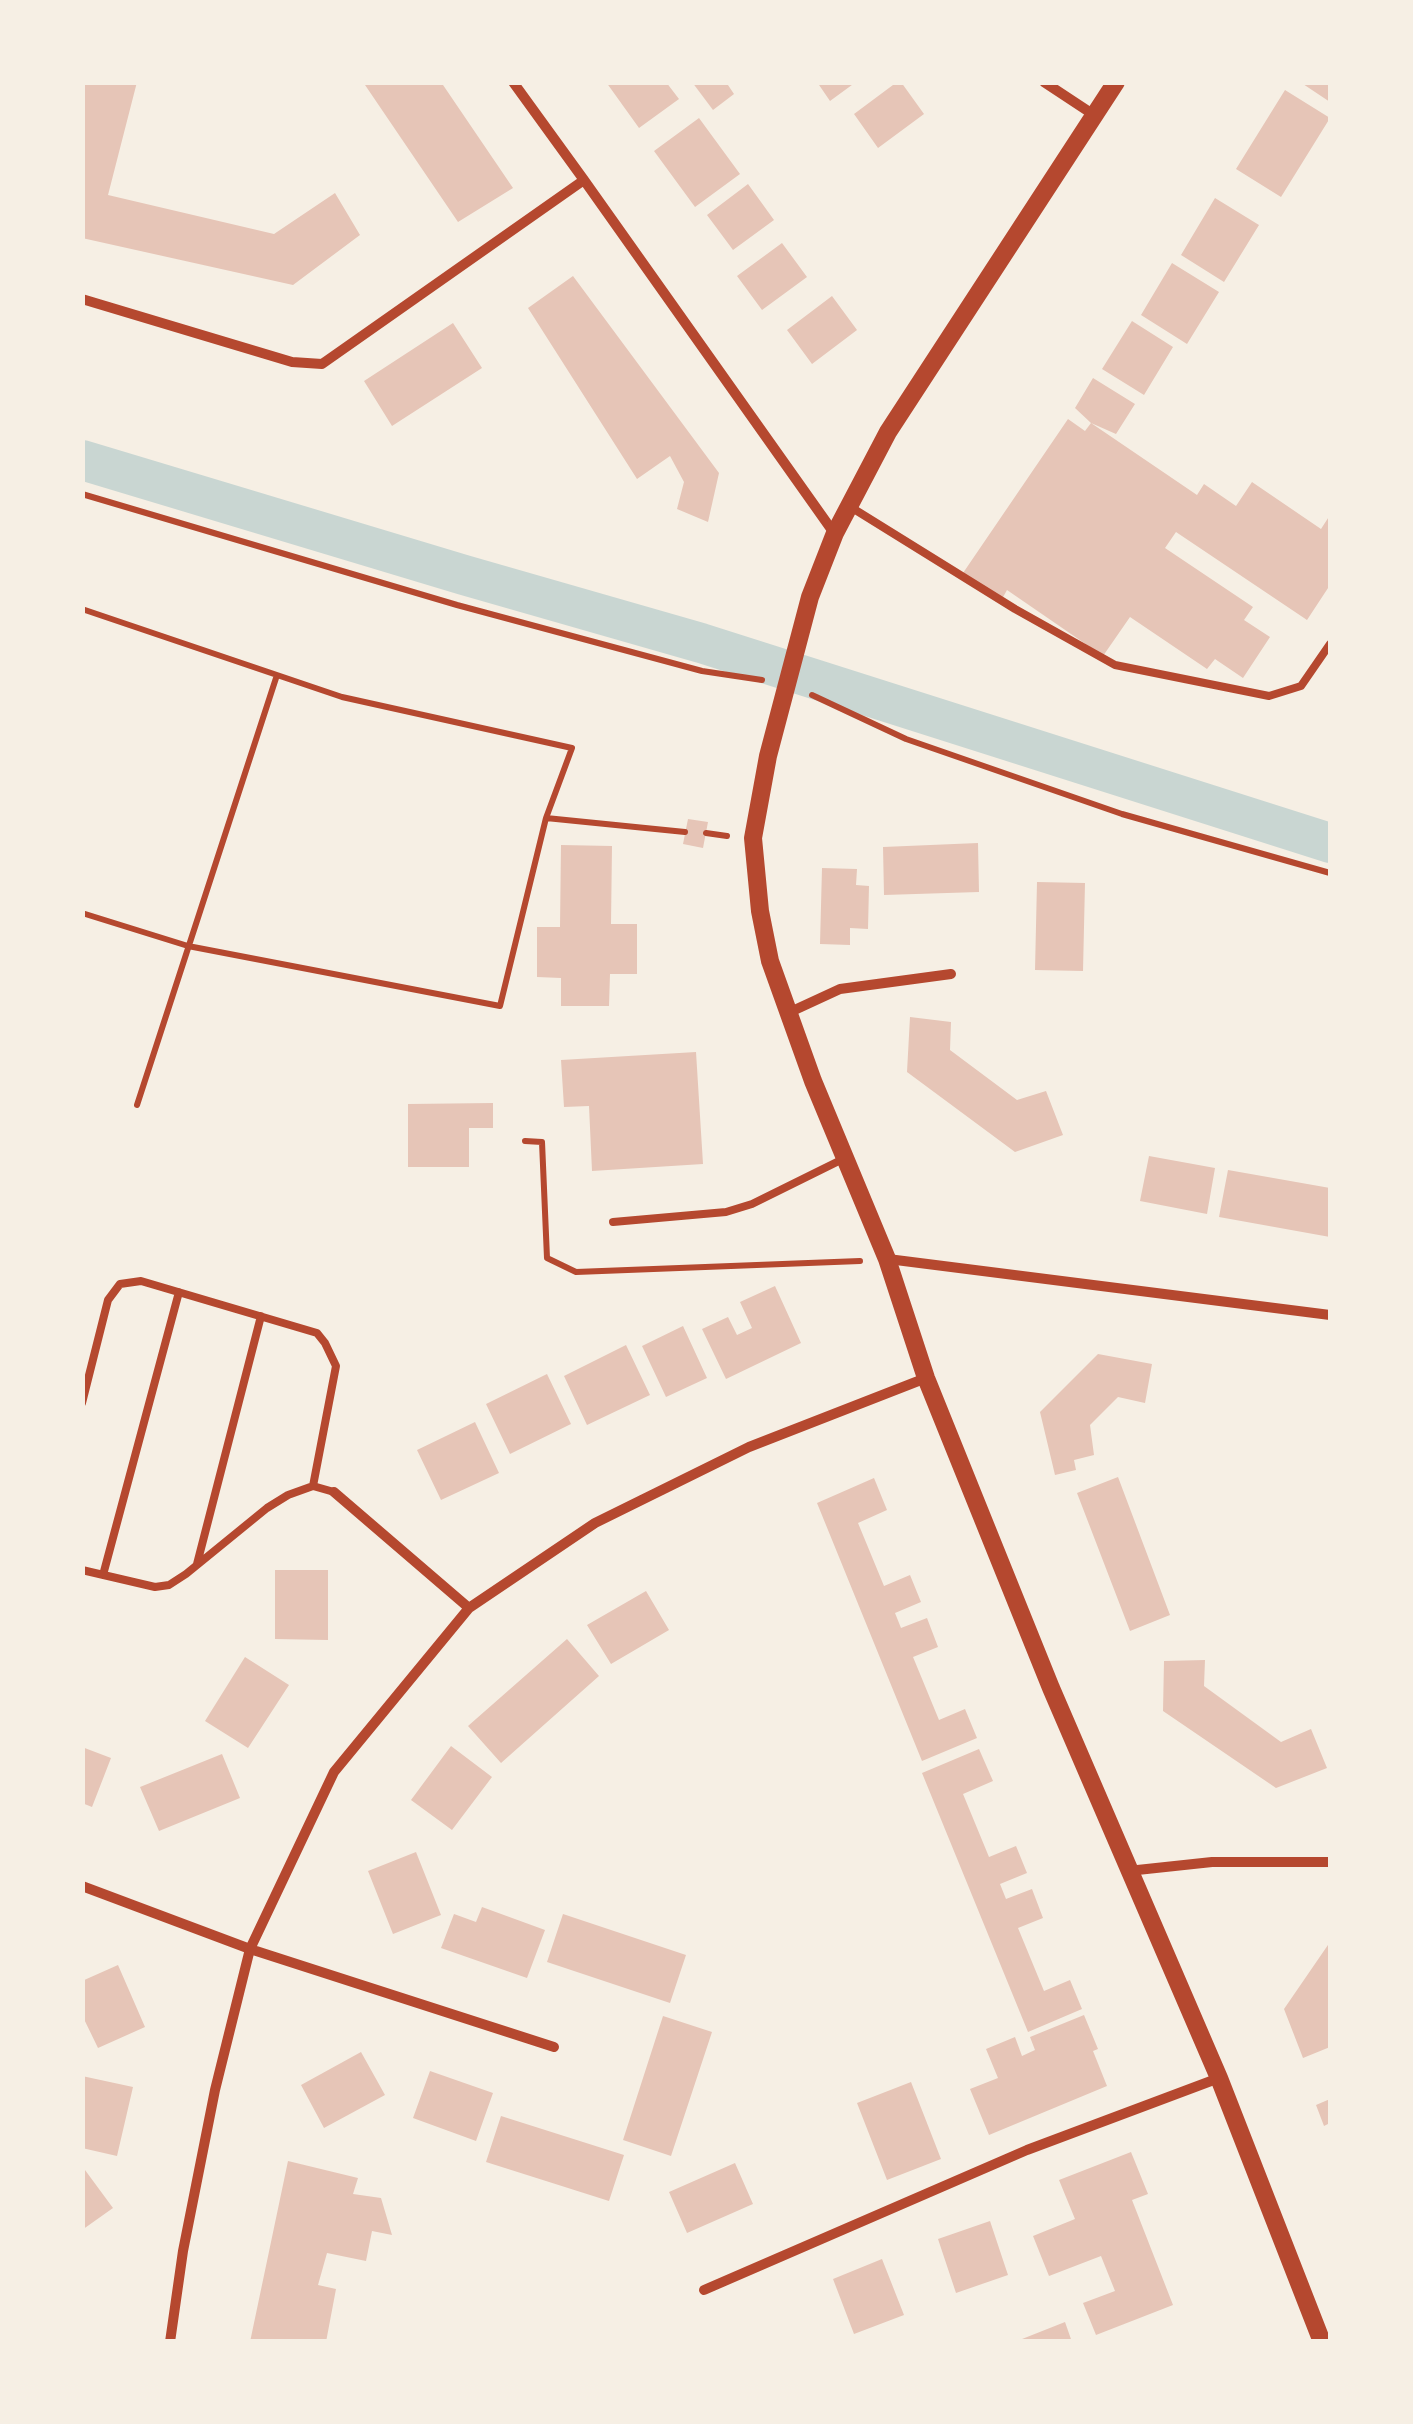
<!DOCTYPE html>
<style>
body{margin:0}
#map{position:relative;width:1413px;height:2424px;overflow:hidden;background:#f6efe4;font-family:Jost,sans-serif}
canvas{display:block}
.frame{position:absolute;inset:0;border:85px solid #f6efe4;pointer-events:none}
</style>
<div id="map">
<canvas width="1413" height="2424"></canvas>
<div class="frame"></div>
</div>
<script>
const ctx = document.querySelector('canvas').getContext('2d');
ctx.lineJoin = 'round';
function stroke(path, color, width, dash) {
  ctx.strokeStyle = color;
  ctx.lineWidth = width;
  ctx.lineCap = dash ? 'butt' : 'round';
  ctx.setLineDash(dash || []);
  ctx.stroke(path);
}
function fill(path, color) {
  ctx.fillStyle = color;
  ctx.fill(path, 'evenodd');
}
const canal = new Path2D(`
 M82,460l382,115 237,68 629,200`);
const building = new Path2D(`
 M85,82h52l-29,113 166,39 61,-41 25,42 -67,50 -211,-47v-143z
 M363,82h78l72,106 -55,34z
 M606,82h60l13,17 -40,29z
 M692,82h34l8,12 -21,16z
 M817,82h39l-26,19z
 M897,82h4l23,32 -46,34 -24,-34z
 M1300,82h30v20z
 M1285,90l45,28 -49,79 -45,-28z
 M699,118l41,56 -45,33 -41,-56z
 M748,184l26,36 -41,30 -26,-35z
 M1215,198l44,27 -35,57 -43,-27z
 M782,243l25,34 -45,33 -25,-34z
 M1172,263l47,29 -32,52 -46,-29z
 M573,276l146,197 -11,49 -31,-13 7,-27 -14,-26 -33,23 -109,-171z
 M832,296l25,34 -45,34 -25,-34z
 M1132,321l41,26 -29,48 -42,-26z
 M453,323l29,45 -90,58 -28,-45z
 M1093,378l42,26 -19,30 -25,-11 106,72 7,-11 32,22 16,-24 69,47 9,-14v70l-23,35 -131,-88 -11,16 88,59 -9,13 26,17 -27,41 -28,-19 -8,10 -77,-52 -27,39 -96,-66 -5,9 -39,-26 105,-154 17,12 6,-8 -16,-15z
 M688,819l20,3 -5,26 -20,-4z
 M978,843l1,49 -95,3 -1,-48z
 M561,845l51,1 -1,78h26v50h-27l-1,32h-48v-28l-24,-1v-50h23z
 M822,868l35,1 -1,16 13,1 -1,43 -18,-1v17l-30,-1z
 M1037,882l48,1 -2,88 -48,-1z
 M910,1017l41,5 -1,28 67,50 29,-9 17,44 -48,17 -108,-80z
 M696,1052l7,112 -111,7 -3,-65 -25,1 -3,-47z
 M493,1103v25h-24v39h-61v-63z
 M1149,1156l66,12 -8,46 -67,-13z
 M1228,1170l102,18v49l-111,-20z
 M775,1286l26,57 -75,36 -24,-50 26,-12 9,18 15,-7 -12,-26z
 M683,1326l24,52 -41,19 -24,-51z
 M626,1345l24,50 -63,30 -23,-49z
 M1098,1354l54,10 -7,39 -27,-6 -28,28 4,30 -20,5 2,10 -21,5 -15,-63z
 M547,1374l24,50 -61,30 -24,-50z
 M475,1422l24,51 -58,27 -24,-50z
 M1118,1477l52,138 -40,16 -53,-138z
 M874,1478l13,32 -29,13 26,63 26,-11 11,27 -26,11 6,15 26,-10 11,29 -25,10 26,63 26,-11 12,29 -55,23 -105,-258z
 M275,1570h53v70l-53,-1z
 M646,1591l23,39 -58,34 -24,-39z
 M567,1639l32,37 -98,87 -33,-37z
 M245,1657l44,28 -41,63 -43,-27z
 M1205,1660l-1,26 77,56 30,-13 16,39 -51,20 -113,-77 1,-50z
 M451,1746l41,31 -40,53 -41,-30z
 M82,1747l29,11 -19,49 -10,-4z
 M979,1749l14,32 -30,13 26,63 27,-11 11,27 -27,11 6,15 26,-10 11,29 -25,10 26,63 26,-11 12,29 -54,23 -106,-259z
 M222,1754l18,44 -81,33 -19,-44z
 M416,1852l25,63 -48,19 -25,-63z
 M482,1907l63,23 -18,48 -86,-30 13,-34 22,8z
 M563,1914l123,41 -16,48 -123,-41z
 M1330,1942v105l-27,11 -19,-49z
 M118,1965l27,62 -47,21 -16,-33v-34z
 M1084,2015l14,34 -5,2 14,35 -118,49 -19,-46 28,-11 -12,-29 29,-12 7,19 13,-6 -5,-13z
 M663,2016l49,16 -41,124 -48,-16z
 M361,2052l24,43 -61,33 -23,-43z
 M430,2071l63,22 -17,48 -63,-23z
 M82,2076l51,11 -16,69 -35,-8z
 M911,2082l30,77 -54,21 -30,-77z
 M1330,2099v24l-6,3 -8,-21z
 M501,2116l123,39 -15,46 -123,-39z
 M1131,2152l17,42 -16,6 41,105 -77,30 -13,-32 32,-12 -14,-35 -52,20 -16,-40 42,-17 -16,-39z
 M288,2161l70,17 -5,16 28,4 11,37 -20,-4 -6,30 -39,-8 -9,32 18,4 -10,53h-76z
 M735,2163l18,41 -66,29 -18,-41z
 M85,2170l28,38 -31,22v-58z
 M990,2221l18,54 -52,18 -18,-54z
 M882,2259l22,56 -50,19 -21,-55z
 M1065,2322l7,20h-55v-1z`);
const path = new Path2D(`
 M82,494l375,111 245,66 60,9
 M82,609l260,88 230,51 -26,70
 M812,695l94,44 216,75 208,59
 M706,833l21,3
 M82,913l106,33 312,60 46,-188 139,14
 M137,1105l140,-430
 M525,1141l17,1 5,116 29,14 284,-11`);
const service = new Path2D(`
 M849,506l166,103 100,56 154,31 32,-10 29,-42
 M613,1222l113,-10 26,-8 93,-46
 M82,1403l26,-103 12,-16 21,-3 176,52 8,10 11,23 -23,120
 M197,1564l64,-248
 M82,1570l73,17 14,-2 17,-11 81,-66 21,-13 25,-9 21,6
 M103,1575l76,-283`);
const minor = new Path2D(`
 M513,82l71,98 250,353
 M1044,82l50,33
 M82,299l210,63 30,2 262,-184
 M788,1013l52,-24 111,-15
 M888,1259l442,56
 M334,1492l135,116
 M1128,1871l84,-9h118
 M82,1886l168,63 304,98
 M704,2290l323,-140 192,-72
 M170,2342l13,-91 32,-161 35,-141 84,-177 135,-164 126,-85 154,-76 177,-69`);
const tertiary = new Path2D(`
 M1116,82l-228,350 -53,101 -25,64 -42,159 -15,82 7,73 10,50 43,120 74,178 39,119 125,310 168,390 103,264`);
stroke(canal, '#c9d6d2', 40);
fill(building, '#e6c5b7');
stroke(path, '#b5482f', 6);
stroke(service, '#b5482f', 8);
stroke(minor, '#b5482f', 10);
stroke(tertiary, '#b5482f', 18);
</script>
